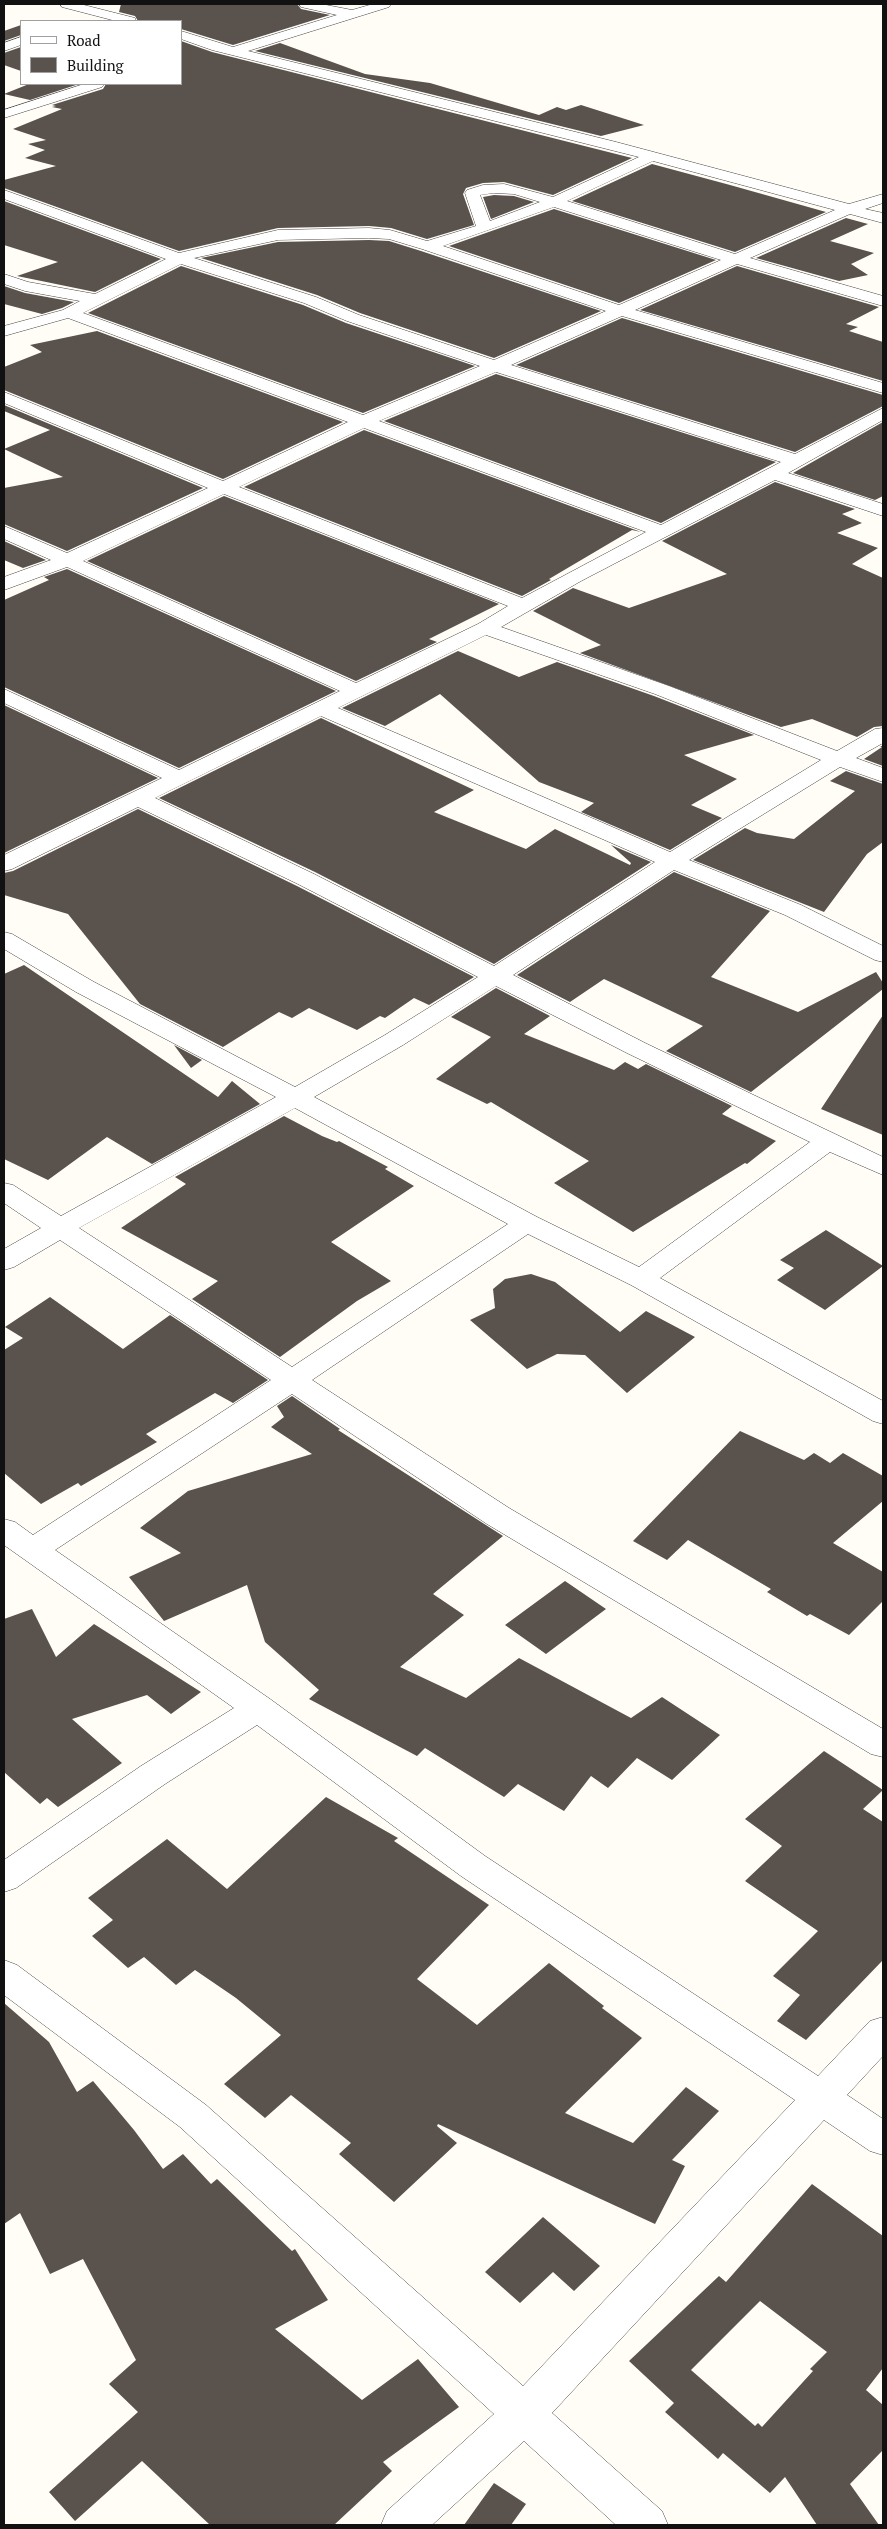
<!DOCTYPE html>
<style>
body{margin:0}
#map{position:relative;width:887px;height:2529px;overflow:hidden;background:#fffdf5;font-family:"PT Serif",serif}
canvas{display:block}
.frame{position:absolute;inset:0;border:5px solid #111;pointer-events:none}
.legend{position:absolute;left:20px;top:20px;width:162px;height:65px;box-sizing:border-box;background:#fff;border:1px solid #a0a0a0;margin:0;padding:6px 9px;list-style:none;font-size:15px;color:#111}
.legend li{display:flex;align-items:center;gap:10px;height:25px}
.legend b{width:25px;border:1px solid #a0a0a0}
</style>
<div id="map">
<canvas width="887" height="2529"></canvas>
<div class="frame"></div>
<ul class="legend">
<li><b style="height:6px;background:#fff"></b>Road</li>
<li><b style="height:14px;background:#5a524d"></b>Building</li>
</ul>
</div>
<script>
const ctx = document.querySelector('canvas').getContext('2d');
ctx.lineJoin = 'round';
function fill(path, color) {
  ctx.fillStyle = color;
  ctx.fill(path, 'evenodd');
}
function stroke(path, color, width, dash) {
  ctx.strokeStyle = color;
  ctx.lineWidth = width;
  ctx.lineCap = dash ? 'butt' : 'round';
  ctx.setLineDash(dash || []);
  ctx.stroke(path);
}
const building = new Path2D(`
 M121,4h176l4,5 29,6 -97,30 -52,-16v-8h-43l-3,-5 -16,-4z
 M21,25v10l-17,6v-10z
 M181,41l31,11 420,106 -79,37 -49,-13 -21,1 -17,5 -3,6 11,31 -47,14 -36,-11 -22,-2 -91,2 -99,23 -175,-63v-8l52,-14 -31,-8 20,-8 -17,-6 18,-4 -33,-11 49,-20 -10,-2 4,-1 -4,-1 51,-16 3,-5h75z
 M280,43l85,31 65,9 109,32 18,-8 9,3 15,-5 63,20 -43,11 -346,-85z
 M21,47v24l-17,-6v-12z
 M29,84h50l-49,16 -26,-6z
 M652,164l78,21 96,27 -91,40 -163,-51z
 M494,195l20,1 20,6 -43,17 -8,-22z
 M4,201l157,58 -66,33 -78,-16 41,-14 -54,-17z
 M554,209l162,51 -97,43 -170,-57z
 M846,218l22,6 -38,17 44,12 -23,11 17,11 -29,6 -83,-23z
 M369,240l20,1 32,10 180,60 -107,47 -134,-45 -43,-18 -116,-37 77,-16z
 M181,266l122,39 43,18 129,43 -112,47 -275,-100z
 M737,266l142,41 -33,17 12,3 -9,4 34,11v39l-243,-71z
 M4,286l21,7 49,9 -12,6 -20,6 -38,-10z
 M622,318l261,77v11l-88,46 -279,-87z
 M97,331l246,91 -120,57 -219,-89v-23l38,-15 -12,-7z
 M496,374l280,88 -115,61 -277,-102z
 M4,405l199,83 -136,63 -63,-27v-36l59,-11 -59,-28 46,-19 -46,-19z
 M883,422v74l-8,4 -82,-27z
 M364,430l277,102 -9,-2 -83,49 2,1 -29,16 -278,-109z
 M775,482l80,27 -13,5 20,9 -25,10 41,15 -26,16 31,14v148l-9,1 -17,10 -45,-18 -31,8 -201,-74 21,-8 -68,-34 40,-23 56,20 98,-34 -65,-33z
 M224,496l275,108 -70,35 8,3 -81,39 -269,-120z
 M4,541l42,19 -23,8 -19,-8z
 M67,569l269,122 -157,77 -175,-81v-87l45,-20 -5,-3z
 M458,651l61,26 38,-15 97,34 100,39 -70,20 53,24 -46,26 31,13 -52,32 -89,-38 13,-9 -55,-21 -99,-88 -55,32 -43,-18z
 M4,705l154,73 -154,75z
 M321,718l153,72 -40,22 92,37 29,-20 75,36 1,-2 -20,-18 40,17 -157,102 -179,-92 -156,-74z
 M883,745v21l-19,-7 18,-12h-2z
 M846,771l37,13v58l-16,12 -43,58 -131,-52 52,-32 12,5 37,6 61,-48 -25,-10z
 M138,809l159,77 177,91 -45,28 -15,-7 -29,20 -5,-2 -23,14 -48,-22 -17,10 -13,-6 -56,35 -83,-43 -72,-90 -64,-19v-22l9,-2z
 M674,872l96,39 -59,66 87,35 78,-40 7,11v6l-132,103 -85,-41 37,-25 -99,-47 -34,23 -53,-27z
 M24,965l194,132 14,-16 28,23 -108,60 -45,-27 -59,43 -44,-21v-185z
 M496,988l54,28 -26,18 90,36 11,-8 13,7 8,-5 86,42 -10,8 54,27 -29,23 -2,-1 -112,69 -79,-49 35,-22 -98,-59 -4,2 -51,-25 55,-42 -40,-20z
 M883,1015v120l-62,-26z
 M174,1045l28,15 -11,8z
 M284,1116l38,20 15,6 2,-1 49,26 -3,2 29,17 -83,56 60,39 -34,20 -77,56 -88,-58 26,-18 -97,-53 65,-44 -11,-7z
 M826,1230l57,36 -58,44 -48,-30 17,-12 -14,-8z
 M531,1274l24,8 65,50 26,-21 49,26 -68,56 -42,-38 -28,-1 -30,15 -57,-49 25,-12 -2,-19 12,-10z
 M50,1297l73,52 47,-34 98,65 -35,23 -18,-10 -69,41 11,8 -76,44 -3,-3 -37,21 -37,-31v-123l19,-12 -18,-11z
 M292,1396l48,33 -2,1 165,106 -70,58 31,21 -64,52 66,31 53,-40 112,60 31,-21 58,38 -48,45 -35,-22 -29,30 -17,-12 -27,35 -46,-27 -14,13 -79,-49 -8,8 -108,-57 10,-9 -54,-48 -18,-57 -83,36 -35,-44 52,-24 -41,-25 48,-37 124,-37 -41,-27 13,-10 -7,-11z
 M740,1431l64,29 10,-7 16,10 13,-10 40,23v25l-50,42 50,29v29l-34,34 -39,-21 -3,2 -40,-24 4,-3 -83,-49 -21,20 -34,-19z
 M565,1581l41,28 -60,45 -41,-29z
 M32,1609l24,48 38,-33 107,68 -30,22 -24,-19 -75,24 50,44 -64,44 -11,-9 -7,6 -36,-32v-153z
 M824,1751l59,39 -20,19 20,13v138l-77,80 -29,-19 23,-26 -27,-19 45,-45 -73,-50 37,-35 -37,-27z
 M326,1797l72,41 -4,3 95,64 -72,74 60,46 72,-62 55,43 -2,2 40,30 -77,75 68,30 53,-56 33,24 -47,49 13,6 -30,58 -217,-100 -1,2 20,17 -63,59 -55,-48 12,-11 -60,-48 -26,23 -41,-34 57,-49 -45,-37 -41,-28 -19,15 -32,-28 -16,11 -36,-32 21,-16 -25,-22 79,-59 60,50z
 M4,2003l45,39 28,50 16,-11 41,49 29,39 20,-15 28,30 6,-5 75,72 3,-2 33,51 -53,29 87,71 56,-41 41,48 -76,55 9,9 -58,54h-124l-68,-64 -67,60 -26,-29 89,-80 -29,-28 27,-24 -53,-101 -33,15 -30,-61 -16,11z
 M812,2184l71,52v132l-17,22 17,15v45l-33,34 29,41h-62l-32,-48 -15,16 -47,-40 -5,6 -53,-47 9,-9 -45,-42 90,-85 7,6zM760,2301l67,51 -17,17 3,2 -51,56 -4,-4 -3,3 -64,-56z
 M543,2217l57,49 -26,25 -21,-19 -33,31 -35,-31z
 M494,2483l32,21 -15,21h-47z`);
const street = new Path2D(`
 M60,4h20l55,14 1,3h-20l-54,-14z
 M299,4h22l31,6 21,-6h18l-2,3 -141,44 368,91 233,62 34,-10v9l-18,6 18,4v10l-33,-9 -100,44 133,38v10l-146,-42 -102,46 248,73v10l-261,-77 -111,49 284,89 88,-46v12l-95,53 95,31v12l-108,-36 -194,101 -80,46 168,59 168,65 38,-22 8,-1v15l-27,15 27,10v14l-43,-15 -151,93 112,45 82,41v16l-8,-2 -90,-45 -111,-45 -161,105 132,68 238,114v18l-53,-23 -170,126 223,123v23l-10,-3 -242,-136 -103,-51 -216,146 197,128 374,221v28l-12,-3 -384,-230 -195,-130 -237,156 215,149 215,157 333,220 52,-55 13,-4v39l-36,39 36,24v36l-13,-4 -46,-31 -272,293 110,98 6,14h-52l-92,-84 -92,84h-51l6,-14 107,-97 -314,-287 -176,-132v-35l13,5 189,140 317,281 272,-286 -334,-224 -204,-151 -92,59 -149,104 -12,4v-32l137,-94 93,-58 -230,-163v-26l11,3 18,13 238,-155 -211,-140 -46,27 -10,3v-21l37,-21 -37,-25v-20l9,2 48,31 215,-119 -200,-105 -72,-43v-17l8,2 82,48 201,105 90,-52 93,-58 -180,-93 -160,-77 -126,62 -8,2v-16l158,-77 -158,-75v-14l175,81 161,-79 -273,-124 -63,23v-13l47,-17 -47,-21v-13l63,27 141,-65 -204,-85v-11l219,89 125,-59 -280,-104 -64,18v-10l59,-16 17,-9 -55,-10 -21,-7v-10l24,8 67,12 71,-35 -162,-60v-9l175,63 99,-23 91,-2 21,2 37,11 49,-15 -11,-33 2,-3 16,-5 21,-1 49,13 86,-40 -427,-107 -31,-11v-8l52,16 104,-32 -36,-8zM653,161l182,49 -100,44 -168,-53zM494,193l20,1 26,8 -50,19 -10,-26zM554,207l167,53 -102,45 -176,-59zM369,238l20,1 33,10 184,62 -112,49 -135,-45 -43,-18 -122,-39 84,-18zM181,264l123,39 43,18 133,45 -117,49 -280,-102zM496,372l285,90 -120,63 -282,-104zM364,428l282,104 -124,66 -283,-111zM224,494l284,112 -30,18 -122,59 -273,-122zM486,635l169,59 166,66 -151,92 -332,-144zM321,716l334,146 -161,104 -180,-92 -159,-76zM496,986l131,67 183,89 -171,125 -102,-50 -223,-120 89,-52zM295,1108l213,116 -216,143 -213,-139z
 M21,37v8l-17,6v-8z
 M84,84h20l-2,3 -98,31v-8z`);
fill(building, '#5a524d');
stroke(street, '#444', 1);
fill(street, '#fff');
</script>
